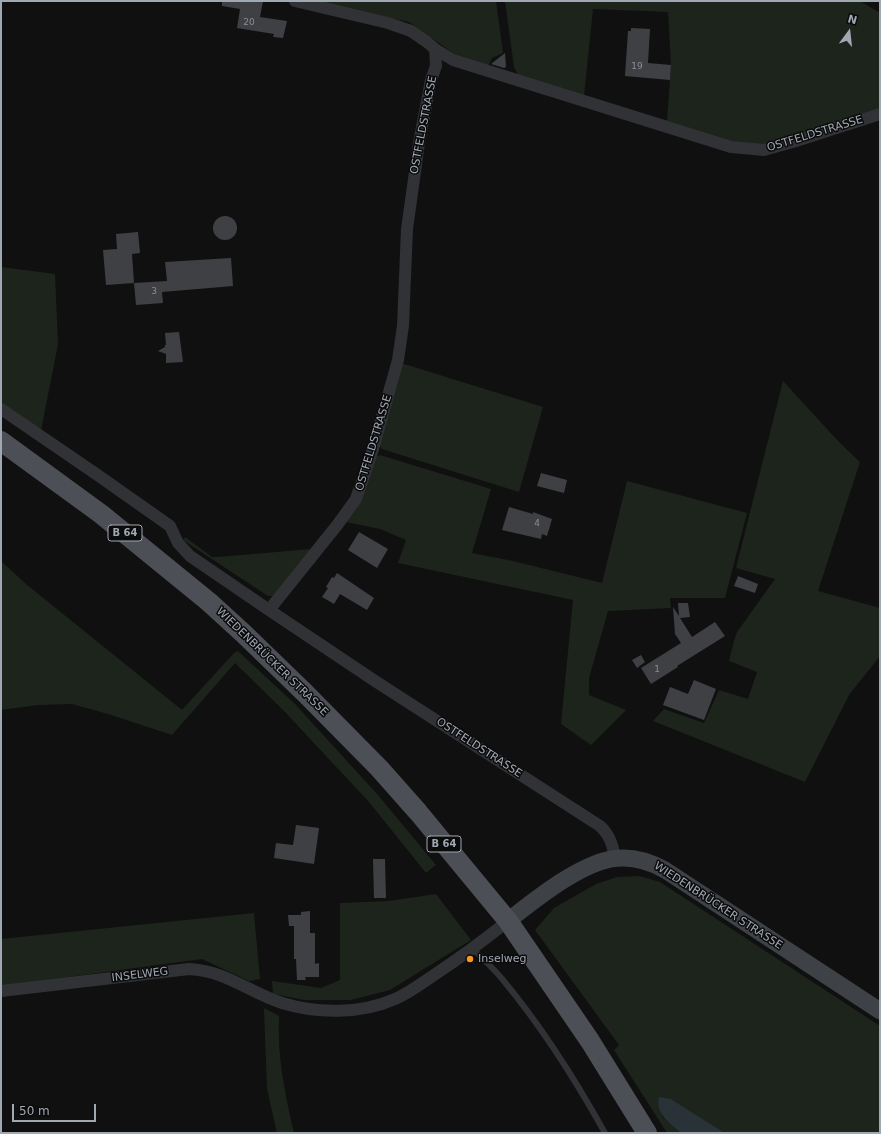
<!DOCTYPE html>
<meta charset="utf-8">
<style>
body{margin:0}
#map{position:relative;width:881px;height:1134px;overflow:hidden;background:#101011;font-family:"DejaVu Sans",sans-serif}
canvas{display:block}
.frame{position:absolute;inset:0;border:2px solid #a0a8b2;pointer-events:none}
.north{position:absolute;left:829px;top:12px;width:40px;height:40px;-webkit-text-stroke:3px #0b0b0c;paint-order:stroke;rotate:15deg;font-size:11px;font-weight:700;line-height:16px;text-align:center;color:#a0a8b2}
.north::after{content:'';display:block;margin:auto;width:14px;height:18px;background:#a0a8b2;clip-path:polygon(50% 0,100% 100%,50% 72%,0 100%)}
.scale{position:absolute;left:12px;top:1104px;width:84px;height:18px;box-sizing:border-box;border:2px solid #a0a8b2;border-top:0;padding-left:5px;font-size:12px;line-height:14px;white-space:nowrap;color:#a0a8b2;-webkit-text-stroke:3px #0b0b0c;paint-order:stroke}
</style>
<div id="map">
<canvas width="881" height="1134"></canvas>
<div class="frame"></div>
<div class="north">N</div>
<div class="scale">50 m</div>
</div>
<script>
const ctx = document.querySelector('canvas').getContext('2d');
ctx.lineJoin = 'round';
function fill(path, color) {
  ctx.fillStyle = color;
  ctx.fill(path, 'evenodd');
}
function stroke(path, color, width, dash) {
  ctx.strokeStyle = color;
  ctx.lineWidth = width;
  ctx.lineCap = dash ? 'butt' : 'round';
  ctx.setLineDash(dash || []);
  ctx.stroke(path);
}
function label(font, color, halo, rows, align = 'center') {
  ctx.font = font + ' "DejaVu Sans",sans-serif';
  ctx.lineWidth = 3;
  ctx.setLineDash([]);
  ctx.textBaseline = 'middle';
  ctx.strokeStyle = halo;
  ctx.fillStyle = color;
  for (const [text, x, y, turn = 0] of rows) {
    ctx.save();
    ctx.translate(x, y);
    ctx.rotate((+turn || 0) * Math.PI / 180);
    ctx.textAlign = isNaN(turn) ? turn : align;
    if (halo) ctx.strokeText(text, 0, 0);
    ctx.fillText(text, 0, 0);
    ctx.restore();
  }
}
const green = new Path2D(`
 M317,1h179l7,52 -11,5 -4,8 -32,-11 -47,-33z
 M505,1h355l20,12v95l-97,32 -24,5 -27,-3 -65,-20 4,-57 -3,-53 -75,-3 -9,87 -66,-21 -4,-8z
 M1,267l54,7 3,70 -17,87 -40,-27z
 M401,363l142,44 -24,85 -137,-43 -4,-5z
 M783,381l56,61 21,20 -42,129 62,17v48l-31,39 -44,87 -152,-61 11,-12 40,14 15,-33 29,9 9,-27 -28,-11 5,-20 3,-9 38,-53 -39,-11z
 M380,455l111,34 -19,64 41,8 89,22 25,-102 120,32 -22,85h-55l1,10 -63,3 -19,67v17l37,15 -35,35 -30,-21 12,-124 -175,-37 8,-23 -26,-11 -34,-7 28,-65z
 M185,537l27,20h6l93,-8 -38,47h-5l-85,-56z
 M1,561l25,23 156,126 52,-57 4,-2 57,53 83,91 58,70 -10,8 -57,-71 -84,-90 -50,-49 -63,72 -64,-21 -36,-10 -34,1 -37,5z
 M639,876l21,6 220,144v107h-155l-54,-34 -9,17 19,17h-14l-53,-83 5,-5 -84,-115 19,-22 42,-24 21,-7z
 M436,894l35,46 -81,50 -39,10h-47l-31,-6 -1,-13 49,7 19,-8v-77l49,-2z
 M254,913l6,66 -11,2 -47,-22 -201,27v-47z
 M264,1008l15,8c-2,40 6,78 15,117h-17l-10,-44z`);
const water = new Path2D(`
 M659,1097l12,2 54,34h-44c-11,-10 -26,-19 -22,-36z`);
const building = new Path2D(`
 M222,1h41l-3,16 27,4 -4,17 -10,-1 1,-3 -37,-6 3,-19 -18,-3z
 M631,28l19,1 -2,34 23,2 -1,15 -45,-4 3,-45h3z
 M505,53l1,14 -2,1 -13,-4z
 M213 228a12 12 0 1 1 24 0a12 12 0 1 1-24 0Z
 M138,232l2,21 -8,1 2,29 33,-2 -2,-19 66,-4 2,28 -71,6 1,11 -27,2 -2,-22 -28,2 -3,-35 14,-1 -1,-15z
 M179,332l4,30 -17,1v-9l-8,-3 7,-4v-2h1l-1,-12z
 M541,473l26,7 -3,13 -27,-7z
 M509,507l24,7v-2l19,7 -5,17 -5,-2 -1,5 -39,-9z
 M359,532l29,17 -11,19 -29,-18z
 M337,573l37,25 -7,12 -27,-16 -6,10 -12,-7 6,-9 -2,-1 6,-10 2,1z
 M738,576l20,8 -3,9 -21,-7z
 M678,603h10l2,14 -10,1 12,19 23,-15 10,14 -48,30 1,1 -27,17 -10,-16 40,-25 -6,-9 -2,-27 6,9z
 M641,655l4,7 -8,6 -5,-8z
 M694,680l22,9 -12,31 -41,-15 7,-18 18,7z
 M296,825l23,3 -5,36 -40,-6 2,-15 17,2z
 M373,859h12l1,39h-12z
 M310,911v22h5v31l4,-1v14h-14l1,3h-9l-1,-21h-2v-33h-5l-1,-11h13v-3z`);
const service = new Path2D(`
 M473,949c10,10 21,20 30,31 39,47 72,99 102,153`);
const minor = new Path2D(`
 M295,1l93,22 23,8 16,11 8,7 18,11 278,87 33,3 32,-9 84,-27
 M435,49l1,17 -5,14 -12,63 -12,86 -4,97 -5,34 -25,89 -17,50 -18,25 -69,86 106,71 225,145c10,9 13,20 15,33
 M1,409l98,67 71,50 8,17 12,13 79,54
 M1,991l188,-22c38,2 59,23 93,34 36,11 79,11 113,-4 14,-6 27,-16 39,-24 26,-17 50,-35 74,-54`);
const secondary = new Path2D(`
 M508,921c16,-13 33,-26 51,-38 36,-23 65,-36 106,-13l215,141`);
const primary = new Path2D(`
 M1,441l100,73 108,88 34,31 62,60 74,75 39,44 90,109 82,120 57,92`);
const markers = [
 [470,959,4,"#f79921"]
];
const numberNames = [
 ["20",249,23],
 ["19",637,67],
 ["3",154,292],
 ["4",537,524],
 ["1",657,670]
];
const shields = [
 [125,533,34],
 [444,844,34]
];
const shieldNames = [
 ["B 64",125,533],
 ["B 64",444,844]
];
const streetNames = [
 ["OSTFELDSTRASSE",424,125,-79],
 ["OSTFELDSTRASSE",815,134,-17],
 ["OSTFELDSTRASSE",374,443,-73],
 ["WIEDENBRÜCKER STRASSE",272,662,44],
 ["OSTFELDSTRASSE",479,748,33],
 ["WIEDENBRÜCKER STRASSE",718,906,33],
 ["INSELWEG",140,975,-7]
];
const poiNames = [
 ["Inselweg",478,959]
];
fill(green, '#1c241c');
fill(water, '#283237');
fill(building, '#3e4044');
stroke(service, '#303236', 6);
stroke(minor, '#303236', 12);
stroke(secondary, '#3e4146', 17);
stroke(primary, '#4c4f55', 20);
for (const [x, y, r, color] of markers) {
  const dot = new Path2D();
  dot.arc(x, y, r, 0, 2 * Math.PI);
  ctx.fillStyle = color;
  ctx.fill(dot);
  stroke(dot, '#0b0b0c', 1.5);
}
label('9px', '#888e96', null, numberNames);
for (const [x, y, w] of shields) {
  const box = new Path2D();
  box.roundRect(x - w / 2, y - 8, w, 16, 3);
  ctx.fillStyle = '#0b0b0c';
  ctx.fill(box);
  stroke(box, '#a0a8b2', 1);
}
label('bold 10px', '#a0a8b2', null, shieldNames);
label('11px', '#a0a8b2', '#0b0b0c', streetNames);
label('11px', '#a0a8b2', '#0b0b0c', poiNames, 'left');
</script>
